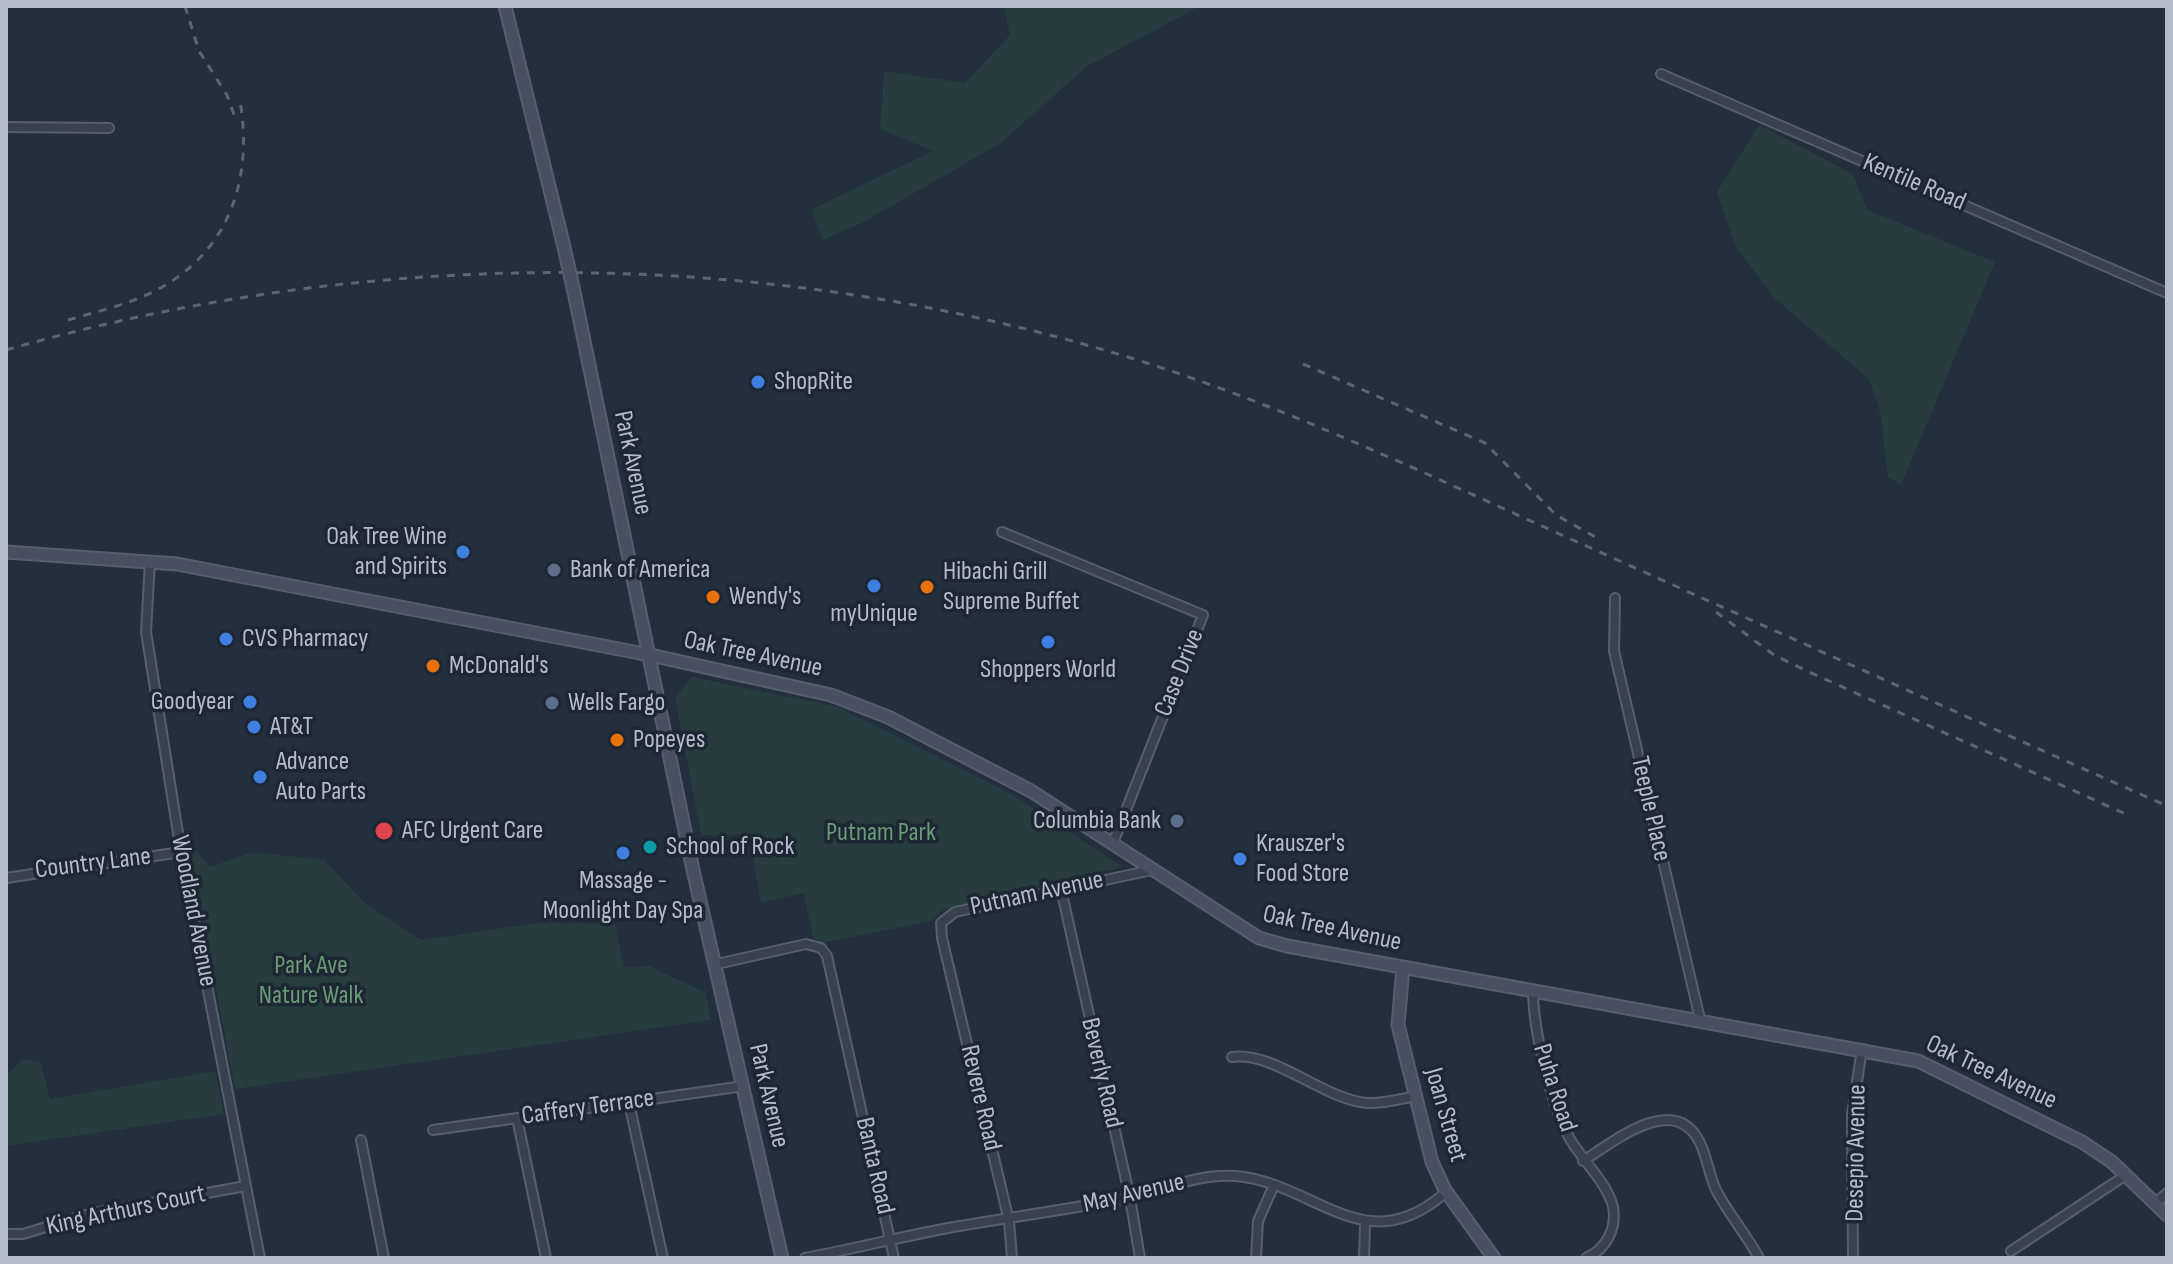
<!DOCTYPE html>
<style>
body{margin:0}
#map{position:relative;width:2173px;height:1264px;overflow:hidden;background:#242f3e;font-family:"Sofia Sans Condensed",sans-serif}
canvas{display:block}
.frame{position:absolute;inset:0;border:8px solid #b4bcc9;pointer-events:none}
</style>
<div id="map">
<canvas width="2173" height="1264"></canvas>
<div class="frame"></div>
</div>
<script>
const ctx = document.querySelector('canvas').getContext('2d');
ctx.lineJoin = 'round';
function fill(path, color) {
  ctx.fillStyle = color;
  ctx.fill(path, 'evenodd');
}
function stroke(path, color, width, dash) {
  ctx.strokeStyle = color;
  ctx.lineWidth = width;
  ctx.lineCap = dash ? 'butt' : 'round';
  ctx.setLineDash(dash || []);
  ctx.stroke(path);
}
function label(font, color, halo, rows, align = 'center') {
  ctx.font = font + ' "Sofia Sans Condensed",sans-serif';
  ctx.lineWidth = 7;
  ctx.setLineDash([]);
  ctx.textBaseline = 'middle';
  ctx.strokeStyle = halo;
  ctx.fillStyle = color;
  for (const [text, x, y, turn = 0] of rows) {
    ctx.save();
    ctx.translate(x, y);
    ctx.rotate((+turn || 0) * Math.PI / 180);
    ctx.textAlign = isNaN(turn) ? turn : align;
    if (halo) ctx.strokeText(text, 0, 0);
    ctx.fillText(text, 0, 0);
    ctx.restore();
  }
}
const green = new Path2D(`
 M1004,6h196l-114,61 -85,76 -141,81 -38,16 -10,-31 121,-58 -53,-22 4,-58 81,12 45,-48z
 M1759,125l94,49 14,36 128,52 -94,223 -13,-8 -8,-66 -11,-32 -96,-82 -38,-52 -18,-53z
 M692,677l146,30 175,88 110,72 -179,42 -13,12 -104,21 -14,-3 -9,-46 -43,10 -12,-68h-48l-26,-138z
 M189,842l21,25 43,-15 71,8 42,44 55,36 116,-17 78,1 9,43 25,-1 57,27 5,27 -476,69z
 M24,1059l17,3 9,37 165,-28 9,43 -218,32v-71z`);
const street = new Path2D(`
 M1661,74l506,219
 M6,127l103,1
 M1002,532l201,83 -90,228
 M150,561l-4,71 35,220 79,406
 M1615,598l-1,53 86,368
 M6,878l175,-26
 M1061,889l69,309 10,60
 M717,964l89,-20 15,4 6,8 67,302
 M1533,990c0,39 18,116 37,149 12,21 38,45 43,68 4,21 -7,43 -27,51
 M1232,1057c42,-6 91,42 135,46 16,1 34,-4 49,-7
 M629,1103l34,155
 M517,1118l29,140
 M433,1130l311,-44
 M361,1140l23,118
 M1583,1161c29,-18 92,-71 117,-18 7,14 9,32 16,47 12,23 30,44 43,68
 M2156,1203l11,-10
 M6,1234h17l66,-20 157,-28
 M2011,1251l115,-76
 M805,1258c48,-9 95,-21 143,-30 58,-10 116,-18 174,-29 38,-7 74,-26 113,-23 80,6 130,88 211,16
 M1012,1258l-3,-37 -67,-283 -1,-15 14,-11 197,-42
 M1256,1258l2,-37 16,-36
 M1364,1258l1,-32
 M1853,1258l-1,-143 10,-66`);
const secondary = new Path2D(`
 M505,6l59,241
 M574,292l119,578 89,388
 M6,552l171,12 473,91 181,40 57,22 143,74 228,147 28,8 631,115 164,81 30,20 55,53
 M1403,967l-5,58 34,137 13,28 49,68`);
const rail = new Path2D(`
 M185,6l14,45 28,44 9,25
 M68,320c34,-10 73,-18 104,-39 62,-41 80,-110 68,-180
 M6,350c367,-105 759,-104 1125,8 152,47 297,117 442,182 198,89 396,178 594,266
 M1303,364l182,79 71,72 43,24
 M1716,612l58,43 35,17 319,143`);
const secondaryBridge = new Path2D(`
 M564,247l10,45`);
const markers = [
 [758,382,8,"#3f7fe0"],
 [463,552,8,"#3f7fe0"],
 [554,570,8,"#5c6f8a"],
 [874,586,8,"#3f7fe0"],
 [927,587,8,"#e8710a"],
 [713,597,8,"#e8710a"],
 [226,639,8,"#3f7fe0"],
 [1048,642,8,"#3f7fe0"],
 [433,666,8,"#e8710a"],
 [250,702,8,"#3f7fe0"],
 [552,703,8,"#5c6f8a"],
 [254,727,8,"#3f7fe0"],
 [617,740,8,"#e8710a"],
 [260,777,8,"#3f7fe0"],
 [1177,821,8,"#5c6f8a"],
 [384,831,10,"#e0444e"],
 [650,847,8,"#0f9aa8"],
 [623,853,8,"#3f7fe0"],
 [1240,859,8,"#3f7fe0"]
];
const streetNames = [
 ["Kentile Road",1914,183,23],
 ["Park Avenue",632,463,78],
 ["Oak Tree Avenue",753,655,12],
 ["Case Drive",1180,673,-68],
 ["Teeple Place",1650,809,77],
 ["Country Lane",93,864,-7],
 ["Putnam Avenue",1037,894,-12],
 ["Woodland Avenue",193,911,79],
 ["Oak Tree Avenue",1332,929,12],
 ["Beverly Road",1101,1073,77],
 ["Oak Tree Avenue",1991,1073,25],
 ["Puha Road",1554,1088,72],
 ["Park Avenue",768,1096,77],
 ["Revere Road",980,1098,77],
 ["Caffery Terrace",588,1108,-8],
 ["Joan Street",1445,1115,74],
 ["Desepio Avenue",1857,1153,-89],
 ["Banta Road",874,1166,77],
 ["May Avenue",1134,1194,-13],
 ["King Arthurs Court",126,1211,-12]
];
const poiNames = [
 ["ShopRite",774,382],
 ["Oak Tree Wine",447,537,"right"],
 ["and Spirits",447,567,"right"],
 ["Bank of America",570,570],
 ["Hibachi Grill",943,572],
 ["Supreme Buffet",943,602],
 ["Wendy's",729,597],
 ["myUnique",874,614,"center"],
 ["CVS Pharmacy",242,639],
 ["McDonald's",449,666],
 ["Shoppers World",1048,670,"center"],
 ["Goodyear",234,702,"right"],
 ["Wells Fargo",568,703],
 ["AT&T",270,727],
 ["Popeyes",633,740],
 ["Advance",276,762],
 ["Auto Parts",276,792],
 ["Columbia Bank",1161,821,"right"],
 ["AFC Urgent Care",402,831],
 ["Krauszer's",1256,844],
 ["Food Store",1256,874],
 ["School of Rock",666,847],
 ["Massage -",623,881,"center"],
 ["Moonlight Day Spa",623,911,"center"]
];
const parkNames = [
 ["Putnam Park",881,833],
 ["Park Ave",311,966],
 ["Nature Walk",311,996]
];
fill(green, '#263c3f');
stroke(street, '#565f6c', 12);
stroke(secondary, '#565f6c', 15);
stroke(street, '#38414e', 8);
stroke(secondary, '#465061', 11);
stroke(rail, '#5a6575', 3, [8, 8]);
stroke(secondaryBridge, '#565f6c', 15, []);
stroke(secondaryBridge, '#465061', 11);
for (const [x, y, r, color] of markers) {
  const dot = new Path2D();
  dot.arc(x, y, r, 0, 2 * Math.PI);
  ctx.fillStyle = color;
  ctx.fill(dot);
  stroke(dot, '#1d2633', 3);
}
label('26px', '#b4bcc9', '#1d2633', streetNames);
label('26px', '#b4bcc9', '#1d2633', poiNames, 'left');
label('26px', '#6b9a76', '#1d2633', parkNames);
</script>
